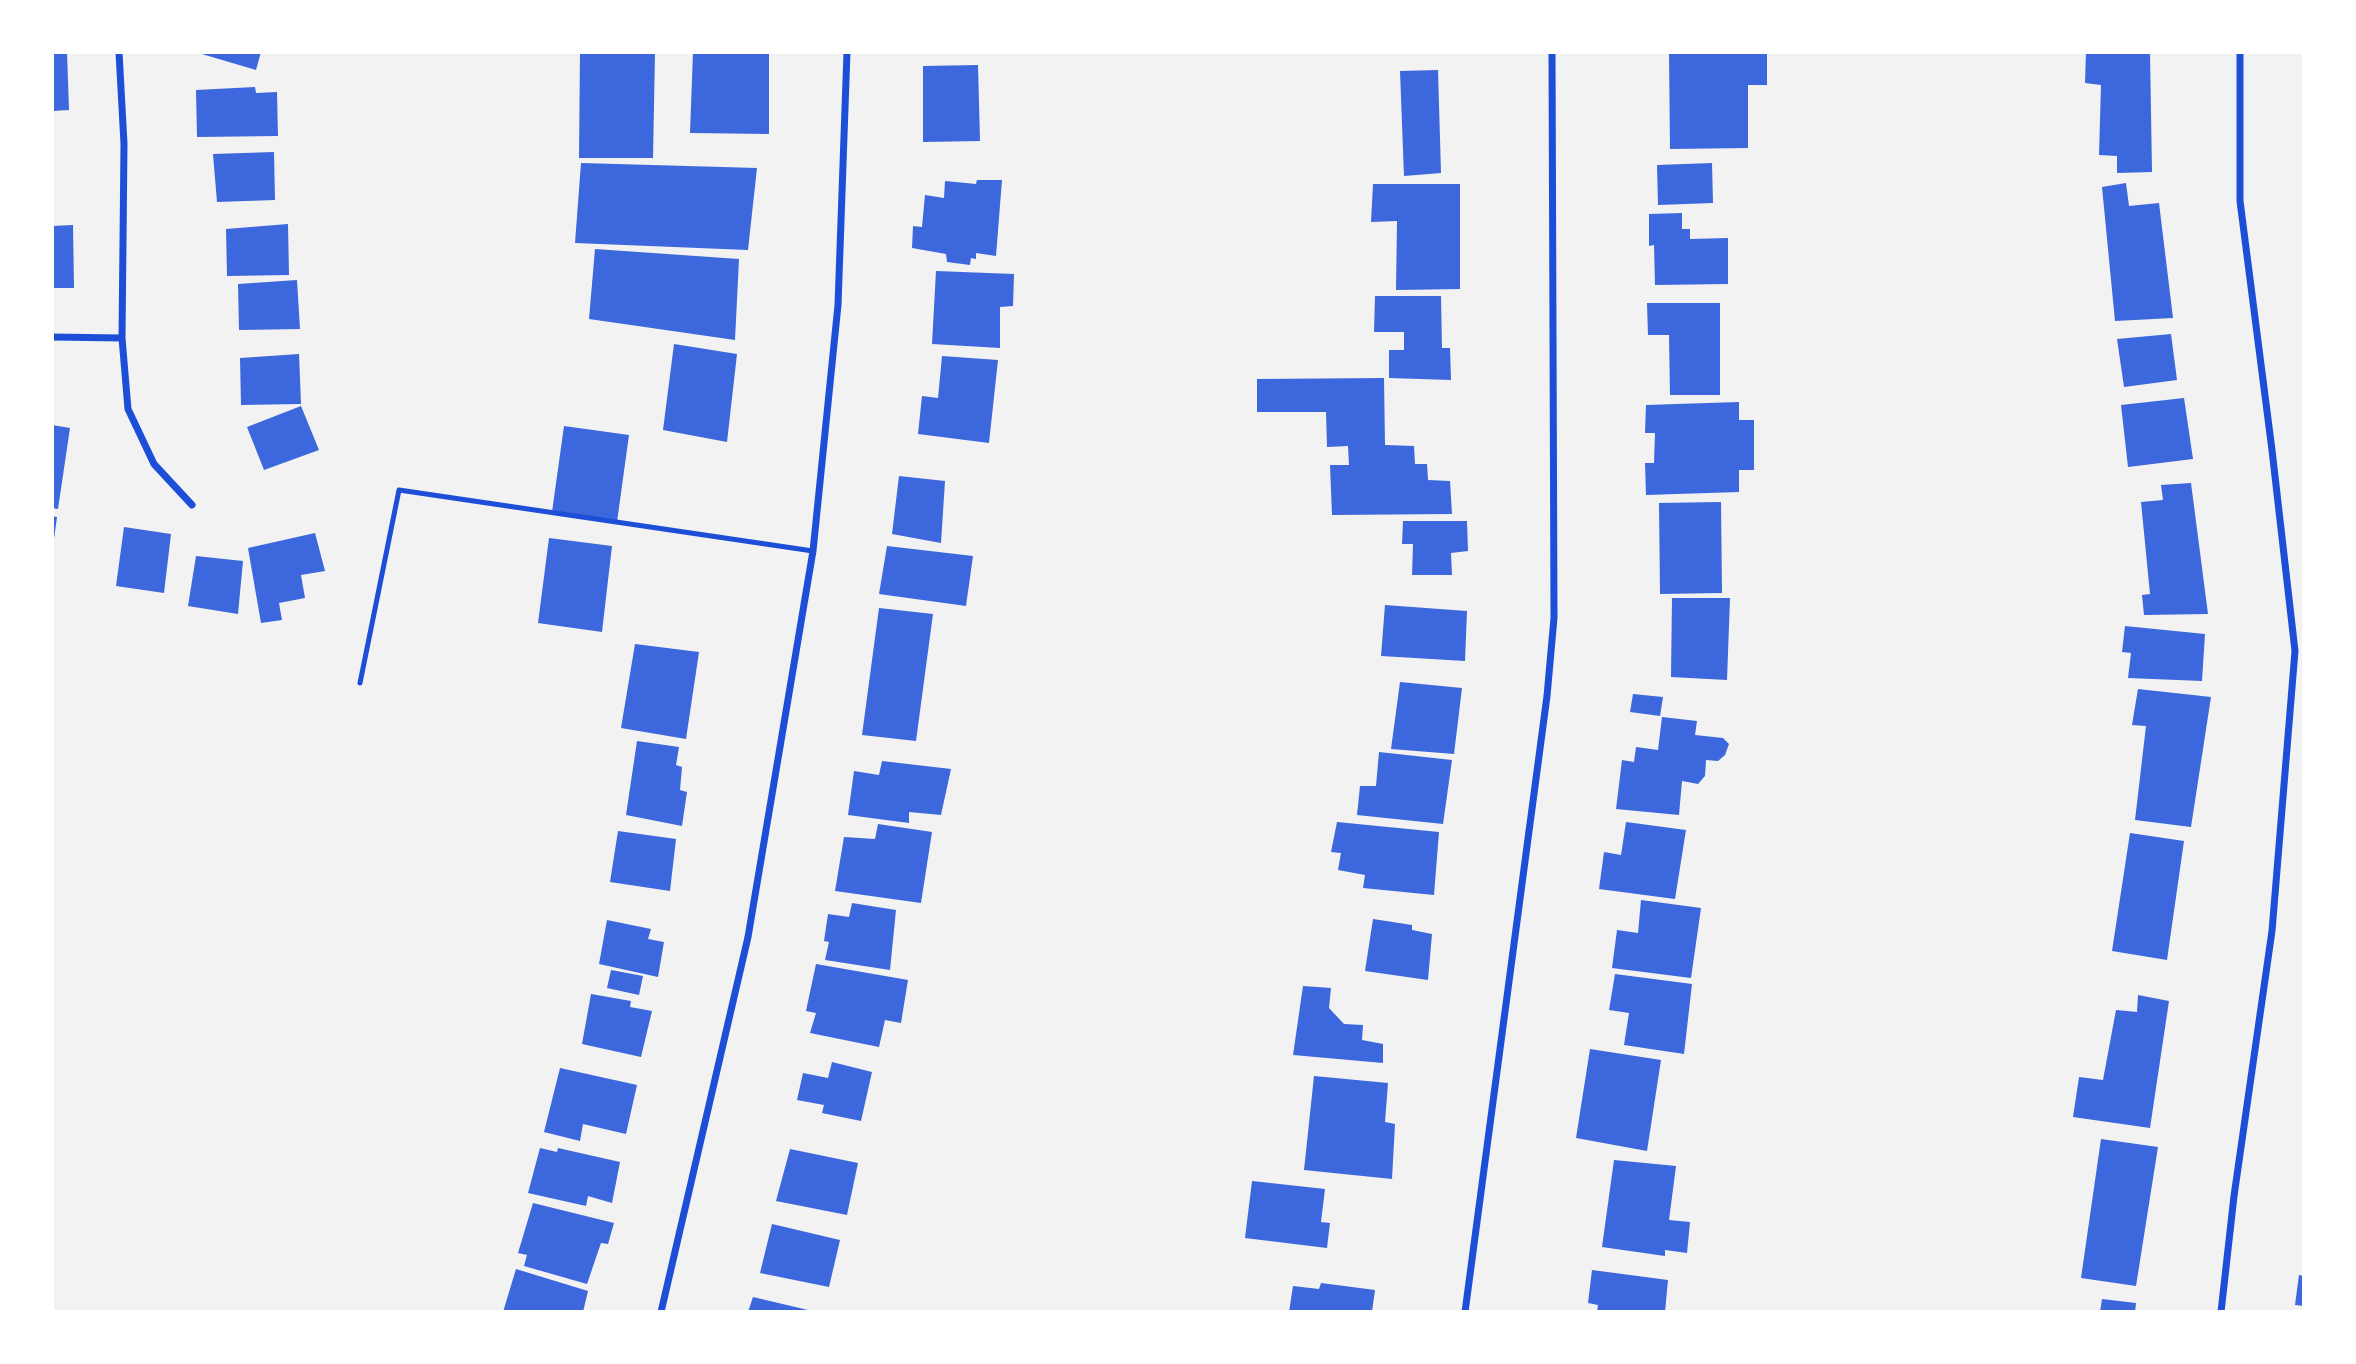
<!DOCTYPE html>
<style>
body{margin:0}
#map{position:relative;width:2356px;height:1364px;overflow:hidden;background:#f2f2f2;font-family:"Source Sans 3",sans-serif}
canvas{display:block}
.frame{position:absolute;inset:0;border:54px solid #fff;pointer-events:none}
</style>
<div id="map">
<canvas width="2356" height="1364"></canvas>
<div class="frame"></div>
</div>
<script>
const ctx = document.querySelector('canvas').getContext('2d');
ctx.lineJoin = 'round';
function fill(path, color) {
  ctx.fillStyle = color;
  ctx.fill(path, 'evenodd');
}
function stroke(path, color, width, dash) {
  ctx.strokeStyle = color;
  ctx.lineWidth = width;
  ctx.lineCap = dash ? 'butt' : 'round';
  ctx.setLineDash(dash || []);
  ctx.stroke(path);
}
const building = new Path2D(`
 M52,52h15l2,58 -17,1z
 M195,52h66l-5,18z
 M580,52h75l-2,106h-74z
 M693,52h76v82l-79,-1z
 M1669,52l98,2v31h-19v63l-78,1z
 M2086,52h64l2,120 -35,1v-17l-18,-1 2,-70 -16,-2z
 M978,65l2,76 -57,1v-76z
 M1438,70l3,103 -37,3 -4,-105z
 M255,87l1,6 21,-1 1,44 -81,1 -1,-47z
 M274,152l1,48 -58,2 -4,-48z
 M581,163l176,5 -9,82 -173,-7z
 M1712,163l1,40 -55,2 -1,-40z
 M977,180h25l-6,76 -20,-3v6l-5,-1 -1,7 -23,-3 -1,-8 -34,-6 1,-22 9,1 3,-32 19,3 1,-17 31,3z
 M2126,183l3,23 30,-3 14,115 -58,3 -13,-134z
 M1373,184h87v105l-64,1 1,-69 -26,1z
 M1682,213v16h8v10l38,-1v46l-73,1 -1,-40 -5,1v-32z
 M288,224l1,51 -62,1 -1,-47z
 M73,225l1,63h-22v-62z
 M595,249l144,10 -4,81 -146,-21z
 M936,271l78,3 -1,32 -13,1v41l-68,-4z
 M297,280l3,49 -61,1 -1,-46z
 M1375,296h66l1,52h8l1,32 -62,-2v-28h15v-18h-30z
 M1647,303h73v92h-50l-1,-60h-21z
 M2171,334l6,46 -53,7 -7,-48z
 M674,344l63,10 -10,88 -64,-12z
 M299,354l2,50 -60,1 -1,-47z
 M942,356l56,4 -9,83 -71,-9 4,-38 16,2z
 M1384,378l1,67 29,1 1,18h12l1,16 22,1 2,33 -120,1 -2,-50h19l-1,-19 -21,1 -1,-35h-69v-33z
 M2184,398l9,61 -65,8 -7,-62z
 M1739,402v18h15v50h-15v22l-93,3 -1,-32h9l1,-30h-10l1,-28z
 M301,406l18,44 -55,20 -17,-43z
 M52,425l18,3 -12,81 -6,-1z
 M564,426l65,9 -12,87 -65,-10z
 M899,476l46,5 -4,62 -49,-9z
 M2191,483l17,131 -64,1 -2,-20 8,-1 -9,-92 22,-2 -2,-15z
 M1721,502l1,91 -62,1 -1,-91z
 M52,516l5,1 -3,22h-2z
 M1403,521h64l1,30 -17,2 1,22h-40l1,-31h-11z
 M124,527l47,7 -7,59 -48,-7z
 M315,533l10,38 -24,4 4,23 -26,5 3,17 -21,3 -13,-75z
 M549,538l63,8 -10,86 -64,-9z
 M887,546l86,10 -7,50 -87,-12z
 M196,556l47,5 -5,53 -50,-8z
 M1672,598h58l-3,82 -56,-3z
 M1385,605l82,6 -2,50 -84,-5z
 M879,608l54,6 -17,127 -54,-6z
 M2125,626l80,8 -3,47 -74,-3 3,-25 -9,-1z
 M635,644l64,8 -13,87 -65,-11z
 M1400,682l62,6 -8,66 -63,-5z
 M2138,689l73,8 -20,130 -56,-7 11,-94 -14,-1z
 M1633,694l30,3 -3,19 -30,-4z
 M1662,717l35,4 -2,14 28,3 6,6 -4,11 -7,6 -12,-1 -1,16 -7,8 -16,-3 -3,34 -63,-6 6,-49 12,2 2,-15 22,3z
 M637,741l42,6 -3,18 6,2 -2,23 7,2 -5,34 -56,-11z
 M1379,752l73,8 -9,64 -86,-9 3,-29h16z
 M882,761l69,8 -10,46 -32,-3v11l-61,-8 6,-44 25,4z
 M1337,822l102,10 -5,63 -71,-7 2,-13 -27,-5 3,-17 -10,-1z
 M1626,822l60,8 -11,69 -76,-10 5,-37 17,3z
 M878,824l54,8 -11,71 -86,-12 9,-54 31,2z
 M618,831l58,8 -6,52 -60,-9z
 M2130,833l54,8 -17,119 -55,-9z
 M1641,900l60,8 -10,70 -79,-10 5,-38 21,3z
 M852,903l44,7 -6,60 -65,-10 4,-18 -5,-1 4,-27 21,3z
 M1373,919l39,6v5l20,4 -4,46 -63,-9z
 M607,920l44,9 -3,10 16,3 -6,35 -59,-13z
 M816,964l92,16 -7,43 -16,-3 -6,27 -69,-14 6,-20 -10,-2z
 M611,970l32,6 -4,19 -32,-7z
 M1615,974l77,10 -8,70 -60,-9 5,-32 -20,-3z
 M1303,986l28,2 -2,20 15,16 19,1 -1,15 21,4v19l-90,-8z
 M591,994l40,7 -1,6 22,4 -11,46 -59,-13z
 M2138,995l31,6 -19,127 -77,-11 6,-40 24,3 13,-70 21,2z
 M1590,1049l71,11 -14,91 -71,-13z
 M832,1062l40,10 -11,49 -39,-8 2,-8 -27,-5 6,-27 25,5z
 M560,1068l77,17 -11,49 -43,-10 -3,17 -36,-9z
 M1314,1076l74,7 -3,39 10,2 -3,55 -88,-9z
 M2101,1139l57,8 -22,139 -55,-8z
 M540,1148l17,4 1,-4 62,14 -8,41 -24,-7 -2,10 -58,-13z
 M790,1149l68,14 -11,52 -71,-14z
 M1614,1160l62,6 -7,54 21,2 -3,31 -22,-3v6l-63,-9z
 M1252,1181l73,8 -4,33 9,1 -3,25 -82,-10z
 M533,1203l81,20 -6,21 -7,-1 -14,41 -63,-18 3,-11 -9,-2z
 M772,1224l68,16 -11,47 -69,-14z
 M516,1269l72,22 -5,21h-80z
 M1592,1270l76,10 -3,32h-68l1,-7 -10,-2z
 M2299,1275l5,1v30l-9,-1z
 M1321,1283l54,7 -3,22h-83l4,-26 26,3z
 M753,1297l55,13v2h-60z
 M2102,1299l34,4 -1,9h-35z`);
const service = new Path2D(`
 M360,683l39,-193 414,61`);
const minor = new Path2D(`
 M119,52l5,92 -2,194 6,71 26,55 38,41
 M52,337l70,1
 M661,1312l87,-375 65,-386 25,-246 9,-253
 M1465,1312l82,-616 7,-78 -2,-566
 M2221,1312l13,-116 38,-265 23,-280 -23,-201 -32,-249v-149`);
fill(building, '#3d67dc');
stroke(service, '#1d4ed8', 5);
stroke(minor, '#1d4ed8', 7);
</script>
